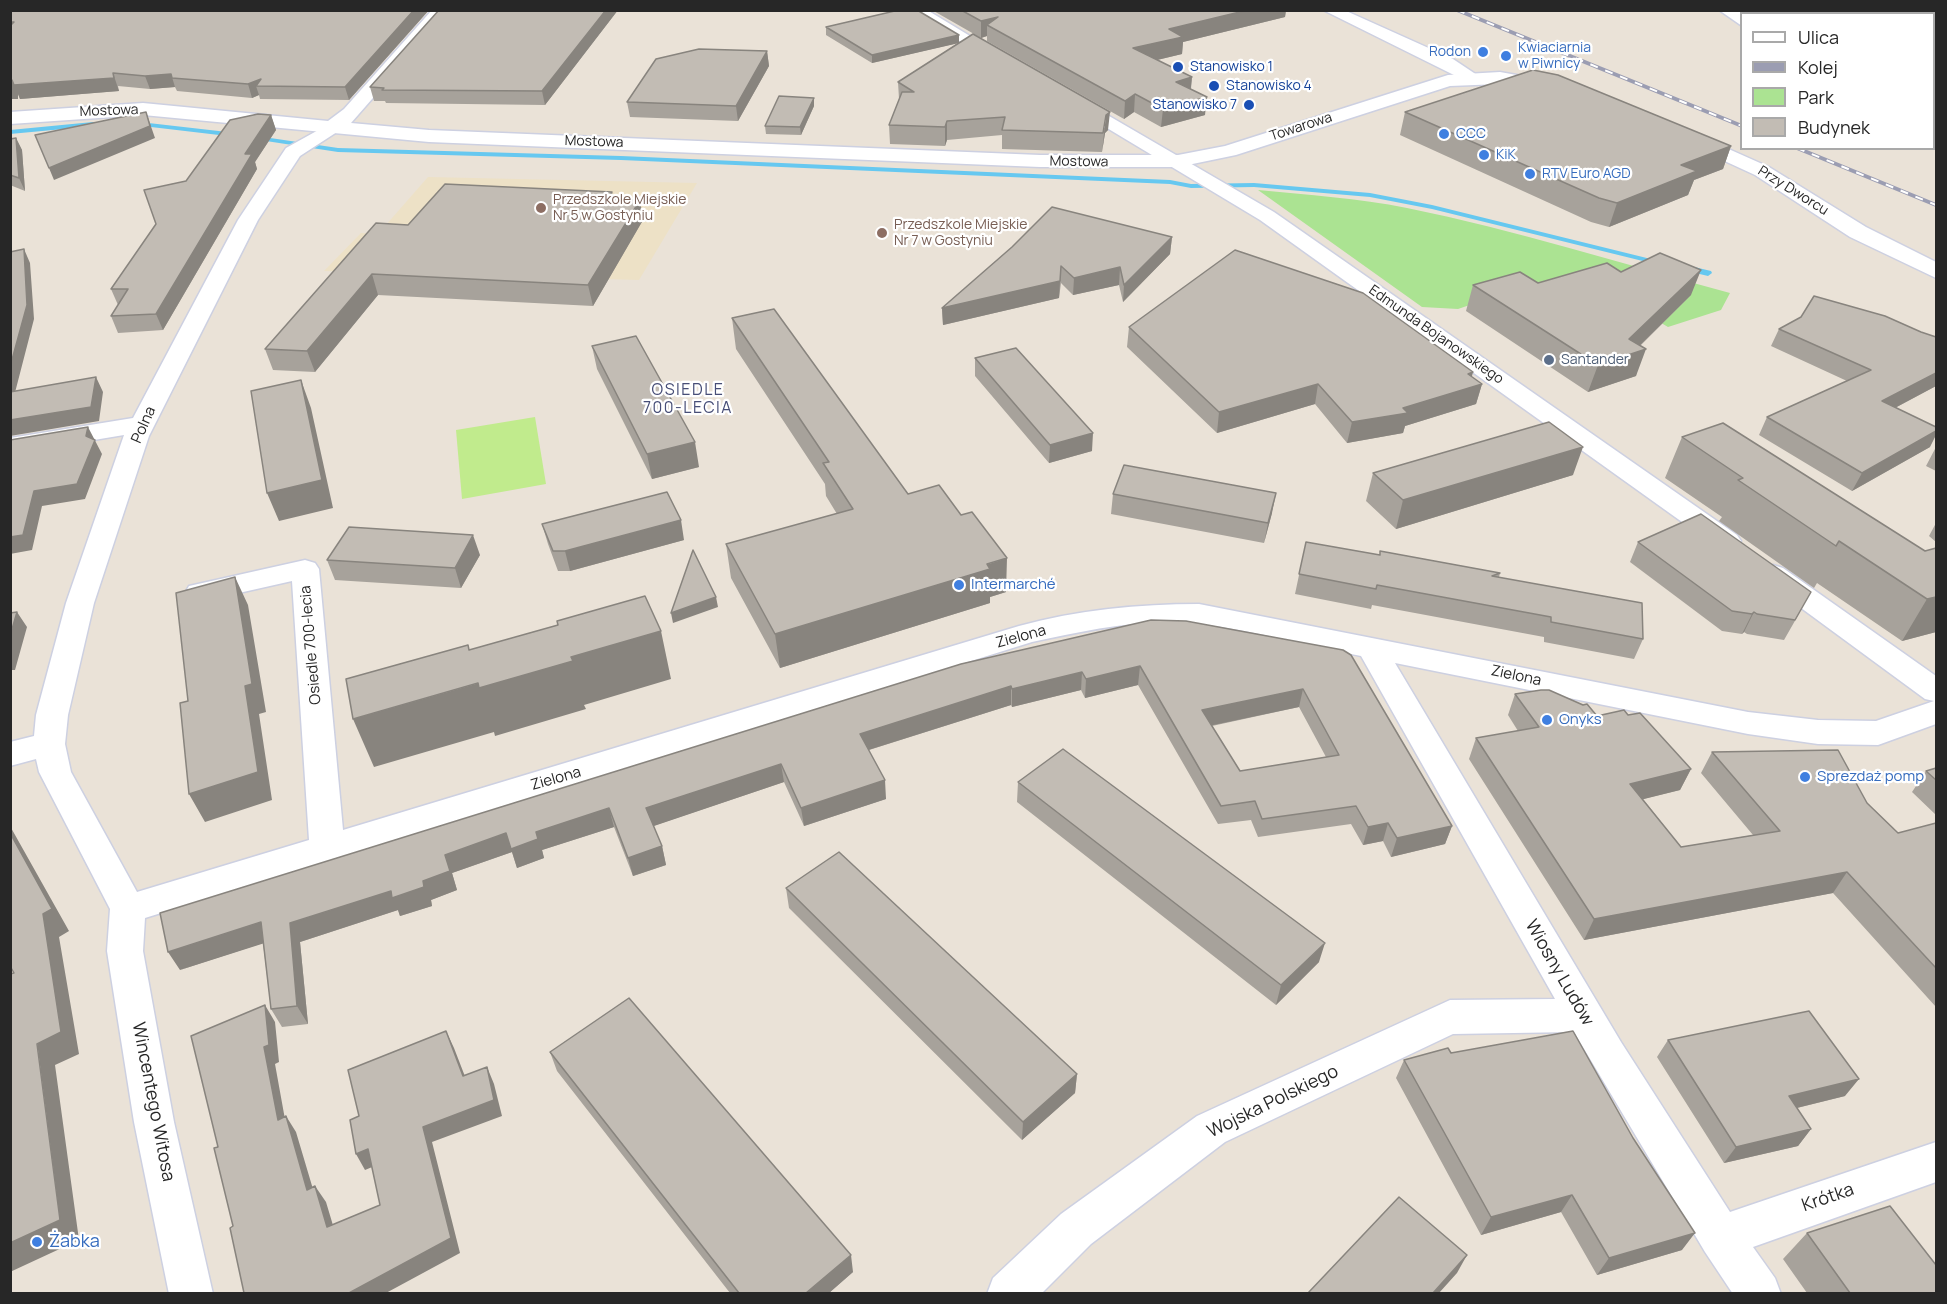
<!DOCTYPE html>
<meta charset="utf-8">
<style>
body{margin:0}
#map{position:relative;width:1947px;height:1304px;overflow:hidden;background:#eae2d7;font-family:Manrope,sans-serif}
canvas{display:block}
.frame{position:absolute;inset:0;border:12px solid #272727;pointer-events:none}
.legend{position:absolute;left:1740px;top:12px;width:195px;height:138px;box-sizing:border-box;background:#fff;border:2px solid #a9a9a9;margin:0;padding:8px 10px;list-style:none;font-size:18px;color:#272727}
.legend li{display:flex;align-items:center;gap:12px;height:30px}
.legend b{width:30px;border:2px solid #a9a9a9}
</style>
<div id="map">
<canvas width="1947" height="1304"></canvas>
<div class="frame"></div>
<ul class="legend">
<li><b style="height:8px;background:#fff"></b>Ulica</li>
<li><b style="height:8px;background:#9b9db2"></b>Kolej</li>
<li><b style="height:16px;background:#abe392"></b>Park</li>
<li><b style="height:16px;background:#c2bcb4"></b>Budynek</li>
</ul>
</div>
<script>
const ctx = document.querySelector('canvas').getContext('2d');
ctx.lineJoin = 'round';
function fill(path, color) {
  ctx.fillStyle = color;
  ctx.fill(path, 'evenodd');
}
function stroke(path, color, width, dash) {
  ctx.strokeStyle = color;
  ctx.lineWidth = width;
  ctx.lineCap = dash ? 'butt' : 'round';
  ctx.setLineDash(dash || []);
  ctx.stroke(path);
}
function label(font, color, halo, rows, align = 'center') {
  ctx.font = font + ' Manrope,sans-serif';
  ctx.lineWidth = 4.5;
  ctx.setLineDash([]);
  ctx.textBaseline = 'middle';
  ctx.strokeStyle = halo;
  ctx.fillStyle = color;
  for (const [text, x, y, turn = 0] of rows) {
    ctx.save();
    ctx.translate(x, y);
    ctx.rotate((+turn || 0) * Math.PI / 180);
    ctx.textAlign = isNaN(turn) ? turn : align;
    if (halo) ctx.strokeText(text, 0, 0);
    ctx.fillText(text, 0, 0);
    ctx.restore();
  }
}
const industrial = new Path2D(`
 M1749,11h187v82h-2v-79h-180z`);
const education = new Path2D(`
 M428,177l269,6 -58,97 -315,-9 37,-38 17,1z`);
const green = new Path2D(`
 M1258,190c50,5 100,8 149,18 109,22 216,56 323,85l-9,17 -53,17 -73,-43 -87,8 -50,17 -36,-2z`);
const pitch = new Path2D(`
 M535,417l11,67 -84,15 -6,-69z`);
const stream = new Path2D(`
 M131,121l105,12 4,2 -4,2 -102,-12 -4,-2z
 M93,122h3v4l-86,8v-4z
 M250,135l88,13 283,8 549,24 21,4 63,-1 116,10 62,12 235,58 -4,3 -231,-57 -62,-12 -116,-10 -63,1 -21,-4 -549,-24 -283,-8 -85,-13 -4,-2z
 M1686,265l25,6 1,2 -4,3 -25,-6v-4z`);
const minor = new Path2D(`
 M908,10h19l81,49 -2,3h-12z
 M1323,10h21l109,49 27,18 -8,5 -6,-1z
 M1073,95l201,117 463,323 4,6 -4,6 -10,3 -10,-3 -457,-327 -193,-116 -3,-4 3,-4z
 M331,123l9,5 -3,4 -37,24 -42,64 -109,216 -55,167 -26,112 -3,29 6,28 66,120 172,-52 -17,-259 -93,21 -10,-2 -4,-7 4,-7 116,-26 10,3 4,6 24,261 676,-204c58,-16 120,-22 180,-22l549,108 70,8 58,1 58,-20 -9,-2 -162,-119 -4,-6 4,-6 10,-3 10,3 153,108v48l-58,21 -60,-1 -70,-10 -353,-71 226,379 109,170 206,-70v40l-183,65 22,31 6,16h-48l-28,-42 -131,-220 -121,2 -228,108 -134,102 -50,50h-54l6,-16 68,-64 136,-98 253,-116 105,-1 -194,-343c-53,-10 -107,-26 -161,-32 -55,-7 -115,7 -168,18l-887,276 -2,33 31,171 39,172h-44l-35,-172 -27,-171 3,-42 -71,-137 -3,-13 -26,7v-24l24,-6 2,-21 30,-112 58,-168 -114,19v-16l123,-20 105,-198 48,-72z`);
const tertiary = new Path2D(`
 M432,10h18l-99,113 78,7 611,25h138l47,-9 223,-71 52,-3 50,9 9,6 -9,6 -50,-9 -50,2 -214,69 -58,12h-138l-611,-25 -286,-27 -133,9v-12l133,-9 185,18 16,-12z
 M1719,10h20l4,4 -1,12z
 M1934,101l2,1v12l-2,-1z
 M1686,130l83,37 97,60 70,35v16l-86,-41 -95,-62 -76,-35 -3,-4 3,-4z`);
const rail = new Path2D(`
 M1457,10l285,116
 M1797,148l139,57`);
const wall = new Path2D(`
 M10,10h419l-80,90 -89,-1 -1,-4 -7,3 -75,-7 -2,-4 -25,2 -32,-3 1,5 -99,8 -2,-5v5h-8z
 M439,10h179l-73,95 -159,-2 -1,-2h-11l-4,-14z
 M932,10h354l-1,7 -102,25 -1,12 -25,6 35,17 -1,12 14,26 -44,12 -27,-15 -10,7 -137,-78v-5l-6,2z
 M1863,10h73v28l-2,-1v-23h-69l-3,-2z
 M826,27l133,8v7l149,88 -3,3 -3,19 -100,-3v-14l-55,5 -2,6 -55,-2 -1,-19 10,-26 -1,-17 60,-39 -86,20 -46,-28z
 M767,51l2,15 -31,55 -108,-4 -3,-15z
 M814,98v8l-13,29 -35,-1 -1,-8z
 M1405,112l326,34 -8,23 -29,11 -6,15 -79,32 -18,-5 -191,-87z
 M271,115l5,15 -21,32 2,7 -94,161 -45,3 -7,-17 7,-11 -7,-16 75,-108z
 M16,138l6,12 3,41 -15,-6v-46z
 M613,199l30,21 -50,86 -215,-11 -63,77 -42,-2 -8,-21 143,-124z
 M1172,237l-2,17 -47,48 -4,-17 -46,10 -12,-12 -2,15 -116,27 -1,-17 70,-61z
 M1621,272l70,23 -51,51 -4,30 -48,16 -122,-81 7,-26 65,-2z
 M732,318l274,274 -16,5v6l-210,65 -49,-90 -5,-34 111,-30 -11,-18 -1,-12 -89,-135z
 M1129,327l343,50 10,7 -6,20 -71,22 -2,7 -56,10 -32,-39 -98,29 -90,-86z
 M1779,329l157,57 -41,22 35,39 -78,44 -93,-56 8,-18 80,-36 -76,-35z
 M592,346l107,121 -47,12 -55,-110z
 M975,358l117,93 -43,12 -74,-87z
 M1682,437l243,114 11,81 -34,9 -85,-58 -3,5 -95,-67 3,-4 -57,-39z
 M1936,447v24l-10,-5z
 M1373,473l200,2 -177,54 -30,-28z
 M1113,494l159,19 -8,30 -153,-29z
 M1936,523v19l-7,-6z
 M542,524l142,16 -114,31h-12l-10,-27z
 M1306,542l74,13v-4l120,22 -1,4 144,62 -9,20 -90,-17v-5l-172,-32 -1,4 -76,-15z
 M1638,542l162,70 -16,28 -37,-6 -3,-2 -2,2 -20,-3 -92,-69z
 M480,555l-19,33 -126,-8 -8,-20z
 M1343,650l109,176 -7,18 -54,13 -8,-16 -20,4 -12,-21 -93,13 -7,-17 -33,4 -80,-139 -53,13 -4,-8 -69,17 -1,-2 -142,45 17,49 -82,27 -20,-44 -131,44 9,20 4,19 -33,11 -19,-49 -72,23 2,8 -27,10 -5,-16 -60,21 5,17 -26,10 1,6 -32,10 -2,-6 -98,32 8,82 -26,3 -11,-18 -8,-66 -83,27 781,-306zM1299,707l27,50 -86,14 -28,-45z
 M1515,694l82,22 31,-1 63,54 -11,21 -37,9 38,48 72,-12 -52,-62 11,-21 155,51 31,30 38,-10v184l-103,-114 -249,47 -115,-181 7,-21 42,-7 -10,-16z
 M1936,768v47l-24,-23 14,-21z
 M1018,782l301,180 -43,43 -259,-203z
 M786,888l291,186 -2,19 -53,47 -233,-232z
 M1668,1040l177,56 -48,12 14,21 -13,17 -74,17 -67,-106z
 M550,1052l303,220 -24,21h-99l-173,-222z
 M1451,1053l231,197 -85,25 -36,-63 -80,23 -85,-157 8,-18z
 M1807,1233l129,60h-129l-24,-34z`);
const shadedWall = new Path2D(`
 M414,10h15l-80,90 -4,-13z
 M606,10h12l-73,95 -3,-14z
 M1248,10h38l-1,7 -102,25 -1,12 -50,12 1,-18 36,-19z
 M998,17l-11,8v11l-6,2v-17z
 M959,35v8l-87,20v-8z
 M767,51l2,15 -31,55 -2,-15z
 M113,73l6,18 -99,8 -2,-5v5h-8v-13l2,-6z
 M171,74l4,13 -25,2 -5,-13z
 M1192,77l-2,18 -14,-13z
 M261,79l-5,7 3,9 -7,3 -4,-14z
 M1135,94l-1,18 -10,7 1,-18z
 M1207,97l-2,18 -44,12 2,-18z
 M814,98v8l-13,29 -1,-8z
 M146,112l9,26 -101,42 -5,-12z
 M1110,112l-2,18 -3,3 -3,19 4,-37z
 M271,115l5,15 -21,32 2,7 -94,161 -7,-16 89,-160z
 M947,121v19l-2,6v-19z
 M16,138l6,12 3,41 -6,-13z
 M1731,146l-8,23 -29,11 -6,15 -79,32 8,-24 64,-38z
 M612,192l3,19 -8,-12z
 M640,200l3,20 -50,86 -5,-21z
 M1172,237l-2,17 -47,48 1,-17z
 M24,249l6,14 4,56 -23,89 -1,-41z
 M1061,266l-2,32 -116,27 -1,-17z
 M1120,267l-1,18 -46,10 1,-17z
 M1701,270l-10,25 -60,59 15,-5 -10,27 -48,16 10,-27 31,-26z
 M372,274l6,21 -63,77 -8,-21z
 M1473,372l-4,16 13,-4 -6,20 -71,22 -2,7 -56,10 5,-21 51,-14 65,-34z
 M1936,373v13l-64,34 10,-19z
 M96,377l7,15 -4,29 -89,15v-16z
 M301,380l10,28 22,100 -54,13 -12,-28z
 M1318,384l-3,20 -98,29 2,-21z
 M88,427l14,27 -17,45 -43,7 -10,44 -22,4v-17l24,-46 52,-55z
 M1936,431v4l-6,12 -78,44 10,-18z
 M1093,433l-1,18 -43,12 1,-18z
 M695,442l4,25 -47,12 -5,-25z
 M1583,447l-10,28 -177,54 7,-29z
 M1276,493l-4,20 -8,30 4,-20z
 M681,520l3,20 -114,31 -5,-20z
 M473,535l7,20 -19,33 -6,-20z
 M1007,558l-1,34 -16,5v6l-210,65 -5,-34z
 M235,577l13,28 18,107 -7,2 13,86 -67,22 -16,-28 56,-108z
 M716,597l2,10 -45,16 -2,-10z
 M1936,597v35l-34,9 25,-42z
 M17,612l10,15 -12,43h-5v-34z
 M1754,612l-10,20 -2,2 10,-20z
 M661,631l10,48 -87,26 2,4 -91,27 -1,-4 -120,35 -21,-48z
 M1140,666l-2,19 -53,13 1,-19z
 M1082,672l-1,18 -69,17v-18z
 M1011,686v19l-149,47 -2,-18z
 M1303,689l-4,18 -100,21 3,-18z
 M781,764l3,18 -133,45 -5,-19z
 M1691,769l-11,21 -60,15 10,-21z
 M885,780l1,19 -82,27 -3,-18z
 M609,808l5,19 -72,23 2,8 -27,10 -5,-16 -60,21 5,17 -26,10 1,6 -32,10 -2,-6 -98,32 8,82 -11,-18 -7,-83 133,-42 22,-26 61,-22 30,-1z
 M1388,823l-5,18 -20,4 5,-18z
 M10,826l59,105 -10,6 20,117 -24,11 24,175 -69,32v-29l50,-23 -50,-387z
 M1452,826l-7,18 -54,13 6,-19z
 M662,846l4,19 -33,11 -5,-18z
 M1847,872l-14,21 -249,47 10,-21z
 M261,922l10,19 -91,29 -12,-18z
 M1325,943l-6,19 -43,43 5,-20z
 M265,1005l10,17 4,40 -4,2 13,72 -10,-16 -14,-73z
 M446,1031l8,17 17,44 -8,-16z
 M487,1067l7,17 8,32 -70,26 28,111 -74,40h-37l74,-166z
 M1077,1074l-2,19 -53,47 1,-18z
 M1859,1079l-14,17 -69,17 13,-17z
 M286,1116l10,16 22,74 -11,-16z
 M1811,1129l-13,17 -74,17 12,-16z
 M368,1149l9,16 -12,5 -9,-16z
 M315,1186l11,16 12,40 -11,-15z
 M1572,1195l-11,17 -80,23 10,-18z
 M1695,1233l-13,17 -85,25 12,-17z
 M851,1255l2,17 -24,21h-23z
 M1467,1255l-10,18 -18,20h-6z`);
const building = new Path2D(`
 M10,10h404l-69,77 -89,-1 5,-7 -13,5 -76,-6 -1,-4 -26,2 -32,-3 1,5 -100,7 -2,-5v6h-2v-60l4,-4h-4z
 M439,10h167l-64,81 -160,-1 2,-2 -14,-1z
 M899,10h18l42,25 -87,20 -46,-28z
 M961,10h287l-79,19 14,8 -50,11 59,29 -16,5 31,15 -44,12 -28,-15 -10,7 -138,-76 11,-8 -17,4z
 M973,34l137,78 -4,3 -3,18 -101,-3 3,-13 -58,4 -2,6 -56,-2 13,-33h12l-16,-10z
 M699,49l68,2 -31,55 -109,-4 29,-43z
 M1533,70l25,5 173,71 -50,19 16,6 -80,32 -18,-5 -194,-86z
 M779,96l35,2 -14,29 -35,-1z
 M146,112l4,14 -101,42 -14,-33z
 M258,114l13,1 -26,39h7l-96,160 -45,2 17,-27h-17l45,-65 -12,-34 42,-9 44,-61z
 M16,138l3,40 -9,-3v-36z
 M445,184l167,8 -5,7 33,1 -52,85 -216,-11 -65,77 -42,-2 111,-126 32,2z
 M1052,207l120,30 -48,48 -4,-18 -46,11 -13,-12 -1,15 -118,27 70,-61z
 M24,249l3,56 -17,62v-115z
 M1235,250l128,43 110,79 -5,2 14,10 -79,24 5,5 -56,9 -34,-38 -99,28 -90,-85z
 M1660,253l41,17 -72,69 17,10 -48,16 -125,-80 47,-13 18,11 69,-20 14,9z
 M1814,296l71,20 36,16 15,5v36l-54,28 54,26v4l-74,42 -95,-56 104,-47 -92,-41 22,-12z
 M774,309l134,185 31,-9 22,30 11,-3 35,46 -20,6 3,5 -215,65 -49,-90 127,-35 -30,-46 6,-1 -97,-144z
 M636,336l59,106 -48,12 -55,-108z
 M1016,348l77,85 -43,12 -75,-87z
 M96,377l-5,30 -81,13v-28z
 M301,380l21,100 -55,13 -16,-102z
 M1549,422l34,25 -180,53 -30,-27z
 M1723,423l202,128 11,-3v49l-9,2 -88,-58 -3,5 -98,-66 5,-2 -61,-41z
 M88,427l-2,9 9,4 -18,44 -43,7 -11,44 -13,2v-97z
 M1124,465l152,28 -8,30 -155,-29z
 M667,492l14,28 -116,31h-12l-11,-27z
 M1701,514l110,78 -16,28 -38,-6 -3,-2 -2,2 -20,-3 -94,-69z
 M349,527l124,8 -18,33 -128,-8z
 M1306,542l74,13v-4l120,22 -8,3 150,27 1,36 -92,-17v-5l-174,-32 -1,4 -77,-15z
 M693,550l23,47 -45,16z
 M235,577l17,107 -7,2 13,86 -69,22 -9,-91 8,-2 -12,-108z
 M645,596l16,35 -90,26 2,4 -94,27 -1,-5 -125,36 -7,-40 122,-34 1,5 89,-25 -1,-4z
 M17,612l-7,24v-23z
 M1151,620l35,1 157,29 8,5 101,171 -55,12 -9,-15 -20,4 -12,-21 -94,13 -7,-18 -34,5 -81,-140 -54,13 -4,-7 -70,17 -1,-3 -151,48 25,46 -84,28 -20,-44 -135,44 16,38 -34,12 -19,-50 -73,24 2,7 -27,10 -5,-16 -61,22 5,16 -27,10 1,6 -32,11 -1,-7 -101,32 7,83 -26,3 -10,-87 -93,30 -8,-39 801,-249zM1303,689l36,66 -99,16 -38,-61z
 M1541,690h8l34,15 4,-1 10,12 27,-6 4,5 12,-2 51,56 -61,15 51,63 99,-16 -68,-79 126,-2 29,53 31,30 38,-10v145l-89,-96 -253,47 -118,-181 63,-11 -24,-33z
 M1063,749l262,194 -44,42 -263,-203z
 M1936,768v12l-10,-9z
 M10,833l42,76 -9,5 18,118 -24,12 23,176 -50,23v-269l4,-1 -4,-7z
 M839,852l238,222 -54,48 -237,-234z
 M629,998l222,257 -45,38h-67l-189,-241z
 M265,1005l4,40 -5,2 14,73 8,-4 21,74 8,-4 12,41 53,-22 -12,-56 -12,5 -6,-34 9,-4 -11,-46 98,-39 17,45 24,-9 7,33 -71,27 28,111 -102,55h-105l-14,-65 3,-2 -19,-78 4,-1 -27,-111z
 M1809,1011l50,68 -70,17 22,33 -75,18 -68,-107z
 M1573,1031l60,107 62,95 -86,25 -37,-63 -81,22 -87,-157 44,-12 3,5z
 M1399,1197l68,58 -34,38h-125z
 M1890,1206l46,59v28h-86l-43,-60z`);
const markers = [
 [1483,52,6,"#3f7fe0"],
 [1506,56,6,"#3f7fe0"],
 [1178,67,6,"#1a4fb4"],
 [1214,86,6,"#1a4fb4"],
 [1249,105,6,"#1a4fb4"],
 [1444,134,6,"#3f7fe0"],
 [1484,155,6,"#3f7fe0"],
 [1530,174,6,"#3f7fe0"],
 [541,208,6,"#8d6e63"],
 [882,233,6,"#8d6e63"],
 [1549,360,6,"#5c6f8a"],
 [959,585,6,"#3f7fe0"],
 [1547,720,6,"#3f7fe0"],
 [1805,777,6,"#3f7fe0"],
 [37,1242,6,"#3f7fe0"]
];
const farShopnames = [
 ["Kwiaciarnia",1518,48],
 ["w Piwnicy",1518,64],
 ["Rodon",1471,52,"right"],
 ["CCC",1456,134],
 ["KiK",1496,155],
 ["RTV Euro AGD",1542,174]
];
const farTransitnames = [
 ["Stanowisko 1",1190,67],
 ["Stanowisko 4",1226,86],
 ["Stanowisko 7",1237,105,"right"]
];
const farStreetnames = [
 ["Mostowa",109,111,-2],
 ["Towarowa",1301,127,-18],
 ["Mostowa",594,142,2],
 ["Mostowa",1079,162,1],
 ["Przy Dworcu",1793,191,32],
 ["Edmunda Bojanowskiego",1436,335,35]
];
const farEducationnames = [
 ["Przedszkole Miejskie",553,200],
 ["Nr 5 w Gostyniu",553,216],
 ["Przedszkole Miejskie",894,225],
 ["Nr 7 w Gostyniu",894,241]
];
const farServicenames = [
 ["Santander",1561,360]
];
const streetNames = [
 ["Polna",144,425,-66],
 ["Zielona",1021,637,-15],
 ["Osiedle 700-lecia",311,645,-95],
 ["Zielona",1516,676,12],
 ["Zielona",556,779,-16]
];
const shopNames = [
 ["Intermarché",971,585],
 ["Onyks",1559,720],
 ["Sprezdaż pomp",1817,777]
];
const neighbourhoodNames = [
 ["OSIEDLE",688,391],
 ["700-LECIA",688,409]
];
const nearStreetnames = [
 ["Wiosny Ludów",1559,973,60],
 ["Wincentego Witosa",153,1102,79],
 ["Wojska Polskiego",1273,1102,-26],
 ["Krótka",1828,1198,-19]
];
const nearShopnames = [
 ["Żabka",49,1242]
];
fill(industrial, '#dbd9e2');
fill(education, '#ede1c6');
fill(green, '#abe392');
fill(pitch, '#c1eb8d');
fill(stream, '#66c8f0');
stroke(minor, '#cdd0e1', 3);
stroke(tertiary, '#cdd0e1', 3);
fill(minor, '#fff');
fill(tertiary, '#fff');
stroke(rail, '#9b9db2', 4);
stroke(rail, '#fff', 2, [8]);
fill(wall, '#a7a29b');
fill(shadedWall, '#88847e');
fill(building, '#c2bcb4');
stroke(building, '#88847e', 1.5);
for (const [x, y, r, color] of markers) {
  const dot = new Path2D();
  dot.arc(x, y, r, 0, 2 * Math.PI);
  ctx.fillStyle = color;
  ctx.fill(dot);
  stroke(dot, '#fff', 2);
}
label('14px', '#366cbe', '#fff', farShopnames, 'left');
label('14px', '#164399', '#fff', farTransitnames, 'left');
label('14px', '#272727', '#fff', farStreetnames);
label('14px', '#785e54', '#fff', farEducationnames, 'left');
label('14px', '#4e5e75', '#fff', farServicenames, 'left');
label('15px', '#272727', '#fff', streetNames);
label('15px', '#366cbe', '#fff', shopNames, 'left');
ctx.letterSpacing = '1.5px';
label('16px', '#474e77', '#fff', neighbourhoodNames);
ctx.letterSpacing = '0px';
label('18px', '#272727', '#fff', nearStreetnames);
label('18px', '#366cbe', '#fff', nearShopnames, 'left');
</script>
